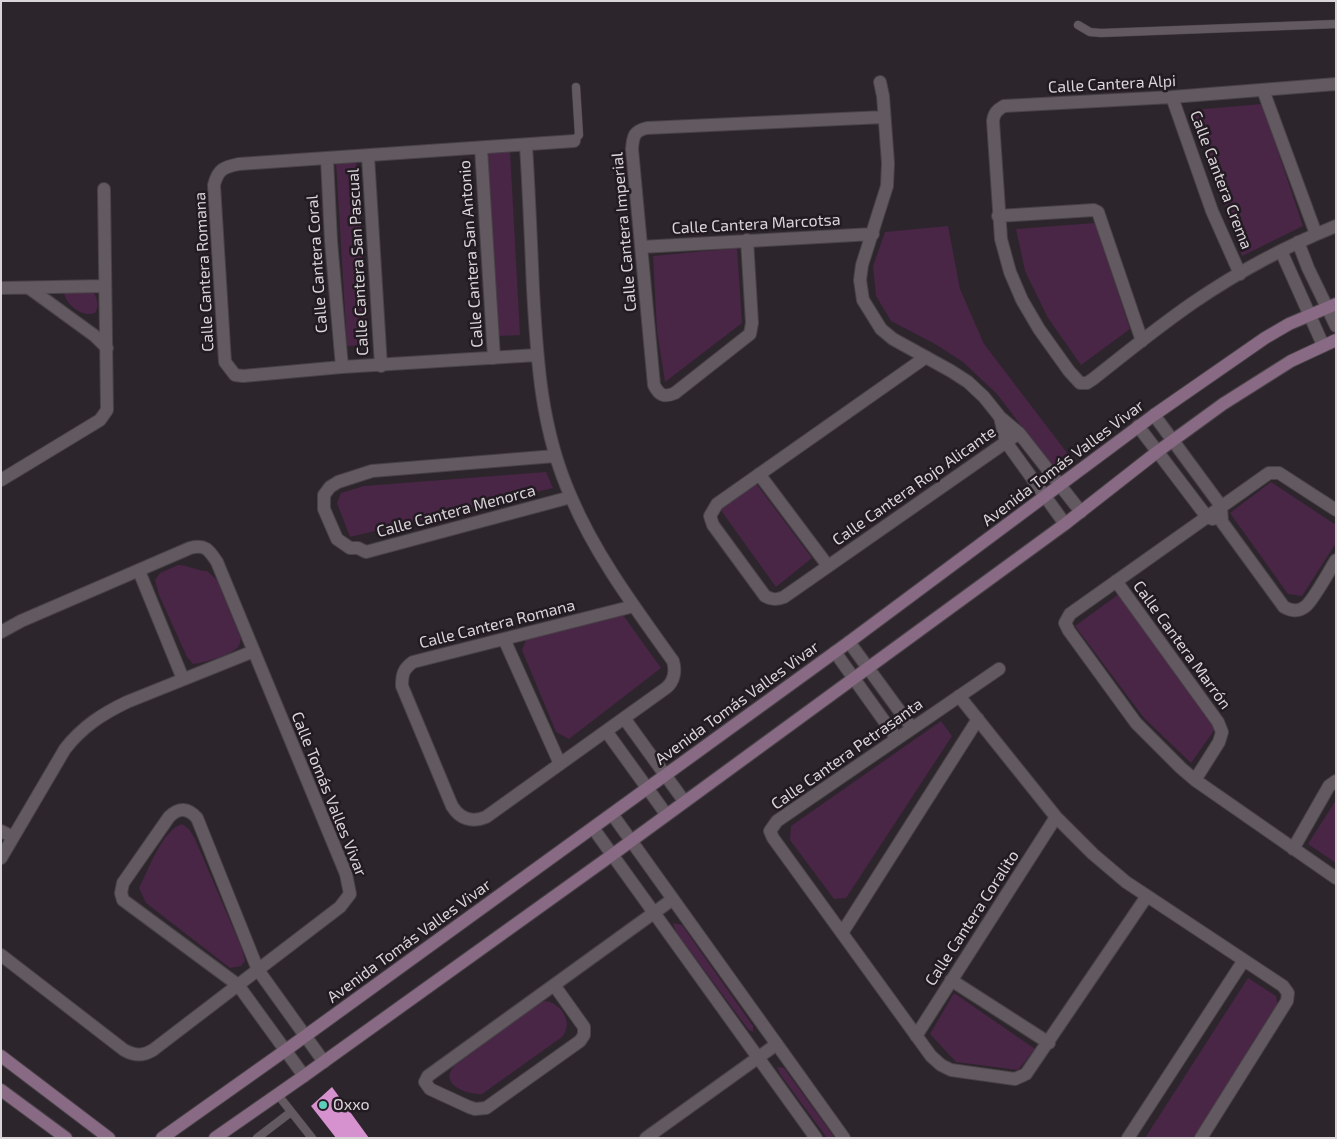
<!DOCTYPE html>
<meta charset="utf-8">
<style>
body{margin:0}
#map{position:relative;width:1337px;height:1139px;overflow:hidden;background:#2d252c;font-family:"Exo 2",sans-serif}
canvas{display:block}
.frame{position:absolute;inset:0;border:2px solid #dad5d9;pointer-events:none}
</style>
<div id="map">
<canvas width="1337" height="1139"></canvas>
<div class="frame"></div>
</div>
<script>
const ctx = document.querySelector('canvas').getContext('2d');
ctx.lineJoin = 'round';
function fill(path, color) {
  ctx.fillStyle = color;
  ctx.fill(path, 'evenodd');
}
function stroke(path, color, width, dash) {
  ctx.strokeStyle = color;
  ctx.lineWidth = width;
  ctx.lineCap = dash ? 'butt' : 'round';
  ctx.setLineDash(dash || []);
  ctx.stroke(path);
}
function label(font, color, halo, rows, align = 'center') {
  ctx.font = font + ' "Exo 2",sans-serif';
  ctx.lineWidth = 5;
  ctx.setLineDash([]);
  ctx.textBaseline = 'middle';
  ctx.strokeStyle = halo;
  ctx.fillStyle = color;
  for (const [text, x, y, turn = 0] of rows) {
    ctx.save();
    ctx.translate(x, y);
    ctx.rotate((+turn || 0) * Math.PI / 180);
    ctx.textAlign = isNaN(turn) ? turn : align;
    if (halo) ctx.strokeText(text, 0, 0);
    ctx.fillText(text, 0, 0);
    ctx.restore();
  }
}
const green = new Path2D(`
 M1262,104l41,122 -61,30 -49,-146z
 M510,151l10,184 -22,1 -11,-184z
 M356,160l12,185 -21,1 -11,-185z
 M1095,223l35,106 -49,36 -33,-47 -23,-47 -9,-42z
 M948,226l12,63 24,55 87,114 -16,12 -58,-76 -34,-32 -28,-18 -44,-23 -15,-25 -3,-30 12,-34z
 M737,248l5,75 -77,59 -8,-51 -4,-75z
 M88,291l6,2c4,8 5,13 1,20 -12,5 -29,-8 -31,-20z
 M546,472l7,16 -203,49 -13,-34 4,-10 23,-7z
 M755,482l57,76 -36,29 -56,-78z
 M1271,482l65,43v18l-34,53 -14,-2 -58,-81z
 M178,565c11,0 18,6 29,6l10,9 24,59c-1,2 -1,6 -3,8 -7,8 -34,16 -45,17l-6,-7 -28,-62 -4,-15 5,-7z
 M1119,594l96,135 -24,34 -47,-45 -69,-92z
 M623,615l38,53 -92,71 -13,-7 -34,-82 5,-13z
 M941,721l11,15 -106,162 -12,1 -44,-59 1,-14z
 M1336,800v63l-28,-19z
 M182,824l7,5 6,10 47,110 3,12 -4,5 -11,2 -84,-65 -7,-15c9,-17 23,-58 43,-64z
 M673,923l9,2 71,101v6l-5,-3 -72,-97z
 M1248,978l28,18 2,10 -85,132h-48z
 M954,993l81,56 -17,21 -62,-8 -26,-28z
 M546,1001c16,3 28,22 16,36l-80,57c-14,1 -44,-9 -28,-28l85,-63z
 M777,1067l7,1 51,70h-8l-47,-64z`);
const building = new Path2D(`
 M332,1087l37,51h-33l-25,-32z`);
const lane = new Path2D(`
 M1078,25l12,7 11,1 235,-9
 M574,141l5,-6 -3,-48
 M278,1095l34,43
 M257,1138l34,-26`);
const street = new Path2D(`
 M880,82l3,14 5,67 -1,23 -25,79 -2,15 3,20 18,29 12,10 58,32 17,11 16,15 16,20 19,16 62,79
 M1336,84l-164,13 -168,9c-7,4 -10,7 -11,15l8,118 9,33 12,28 17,29 30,42 11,12h7l6,-4c33,-26 66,-53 101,-77 44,-30 92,-56 142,-76
 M1263,90l53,144
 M1172,97l40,114 28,63
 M526,145c3,48 5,96 7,144 4,72 8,141 38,208 25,59 65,112 102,164 3,10 1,21 -7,27l-180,129c-14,6 -26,2 -34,-11l-50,-120c0,-11 1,-17 11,-24l221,-56
 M481,148l13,210
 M368,156l13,210
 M327,159l4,82 11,126
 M998,216l96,-6 4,2 44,129
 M747,240l5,83 -2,11 -75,59c-11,5 -16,2 -21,-8l-22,-236c1,-13 2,-18 15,-21l237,-11
 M1298,242l10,26 28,58
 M641,247l232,-13
 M1281,251l42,94
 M1,288l104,-2
 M29,288l66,48 12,12
 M537,355l-195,12 -99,9 -8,-1 -10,-13 -11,-177c4,-16 10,-18 25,-21l335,-23
 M926,357l-209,147 -7,12 3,9 52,71c7,4 12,4 19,1l235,-164
 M1154,415l67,91 1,16 62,85c7,4 15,5 22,-1 8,-7 23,-35 30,-46
 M1000,417l6,25 59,82
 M1138,426l69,91 6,2
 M555,456l-183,15 -34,11 -8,5 -6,8v14l13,30 13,9h8l8,4 205,-55
 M759,474l69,92
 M1,480l99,-60 7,-10 -3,-221
 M1336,510l-57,-37h-10l-199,141 -5,9 4,8 67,92 45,45 14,12 141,98
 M139,571l44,108
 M1116,581l102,141 4,10 -3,10 -24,38
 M1,632l20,-11 169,-73c16,-4 19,2 27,14l129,312 4,20 -10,13 -187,143c-10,6 -18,6 -29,0l-123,-95
 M504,639l56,125
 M849,642l63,86
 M835,652l62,87
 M999,669l-222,152 -7,10 3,7 158,218 10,9 10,5 64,9 11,-5 121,-178
 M959,696l97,121 37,37 33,28 157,104 5,7 -1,8 -86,137
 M624,718l60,83
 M606,731l60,83
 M612,814l232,324
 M593,828l223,310
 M1,831l12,6
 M1293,849l36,-63 7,-5
 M1,858l64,-109c17,-22 37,-35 62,-47l127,-51
 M842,933l136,-214
 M951,980l98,63
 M554,985l30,42v8l-4,6 -94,67 -11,1 -6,-2 -39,-18 -5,-7 3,-6 245,-177
 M916,1036l140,-219
 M304,1076l-66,-91 -115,-85 -2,-7 2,-10 46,-66c10,-10 19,-9 28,1l61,152 66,92
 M646,1138l131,-94
 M1128,1138l116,-178`);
const secondary = new Path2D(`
 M1,1056l108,82
 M1,1090l65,48
 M162,1138l124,-88 563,-408 305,-227 111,-77 24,-14 47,-20
 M215,1138l89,-62 308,-221 453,-331 92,-72 66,-48 68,-43 45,-21`);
const markers = [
 [323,1105,5,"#5ccebb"]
];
const streetNames = [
 ["Calle Cantera Alpi",1112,84,-3],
 ["Calle Cantera Crema",1221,180,69],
 ["Calle Cantera Marcotsa",756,224,-3],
 ["Calle Cantera Imperial",624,232,-95],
 ["Calle Cantera San Antonio",471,254,-94],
 ["Calle Cantera San Pascual",358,262,-93],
 ["Calle Cantera Coral",317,264,-94],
 ["Calle Cantera Romana",204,272,-93],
 ["Avenida Tomás Valles Vivar",1063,463,-37],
 ["Calle Cantera Rojo Alicante",914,486,-35],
 ["Calle Cantera Menorca",456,511,-15],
 ["Calle Cantera Romana",497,624,-14],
 ["Calle Cantera Marrón",1182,645,54],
 ["Avenida Tomás Valles Vivar",737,703,-36],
 ["Calle Cantera Petrasanta",847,754,-35],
 ["Calle Tomás Valles Vivar",329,794,68],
 ["Calle Cantera Coralito",972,918,-57],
 ["Avenida Tomás Valles Vivar",409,941,-36]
];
const poiNames = [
 ["Oxxo",333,1105]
];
fill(green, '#492546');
fill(building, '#d692cf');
stroke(lane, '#484247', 9);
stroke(street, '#484247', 14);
stroke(secondary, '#484247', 14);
stroke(lane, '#635a61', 8);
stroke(street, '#635a61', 12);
stroke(secondary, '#886a84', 12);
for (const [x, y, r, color] of markers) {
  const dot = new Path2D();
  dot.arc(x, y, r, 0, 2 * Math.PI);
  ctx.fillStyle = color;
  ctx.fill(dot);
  stroke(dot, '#231b22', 2);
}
label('16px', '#dad5d9', '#231b22', streetNames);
label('16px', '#dad5d9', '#231b22', poiNames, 'left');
</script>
